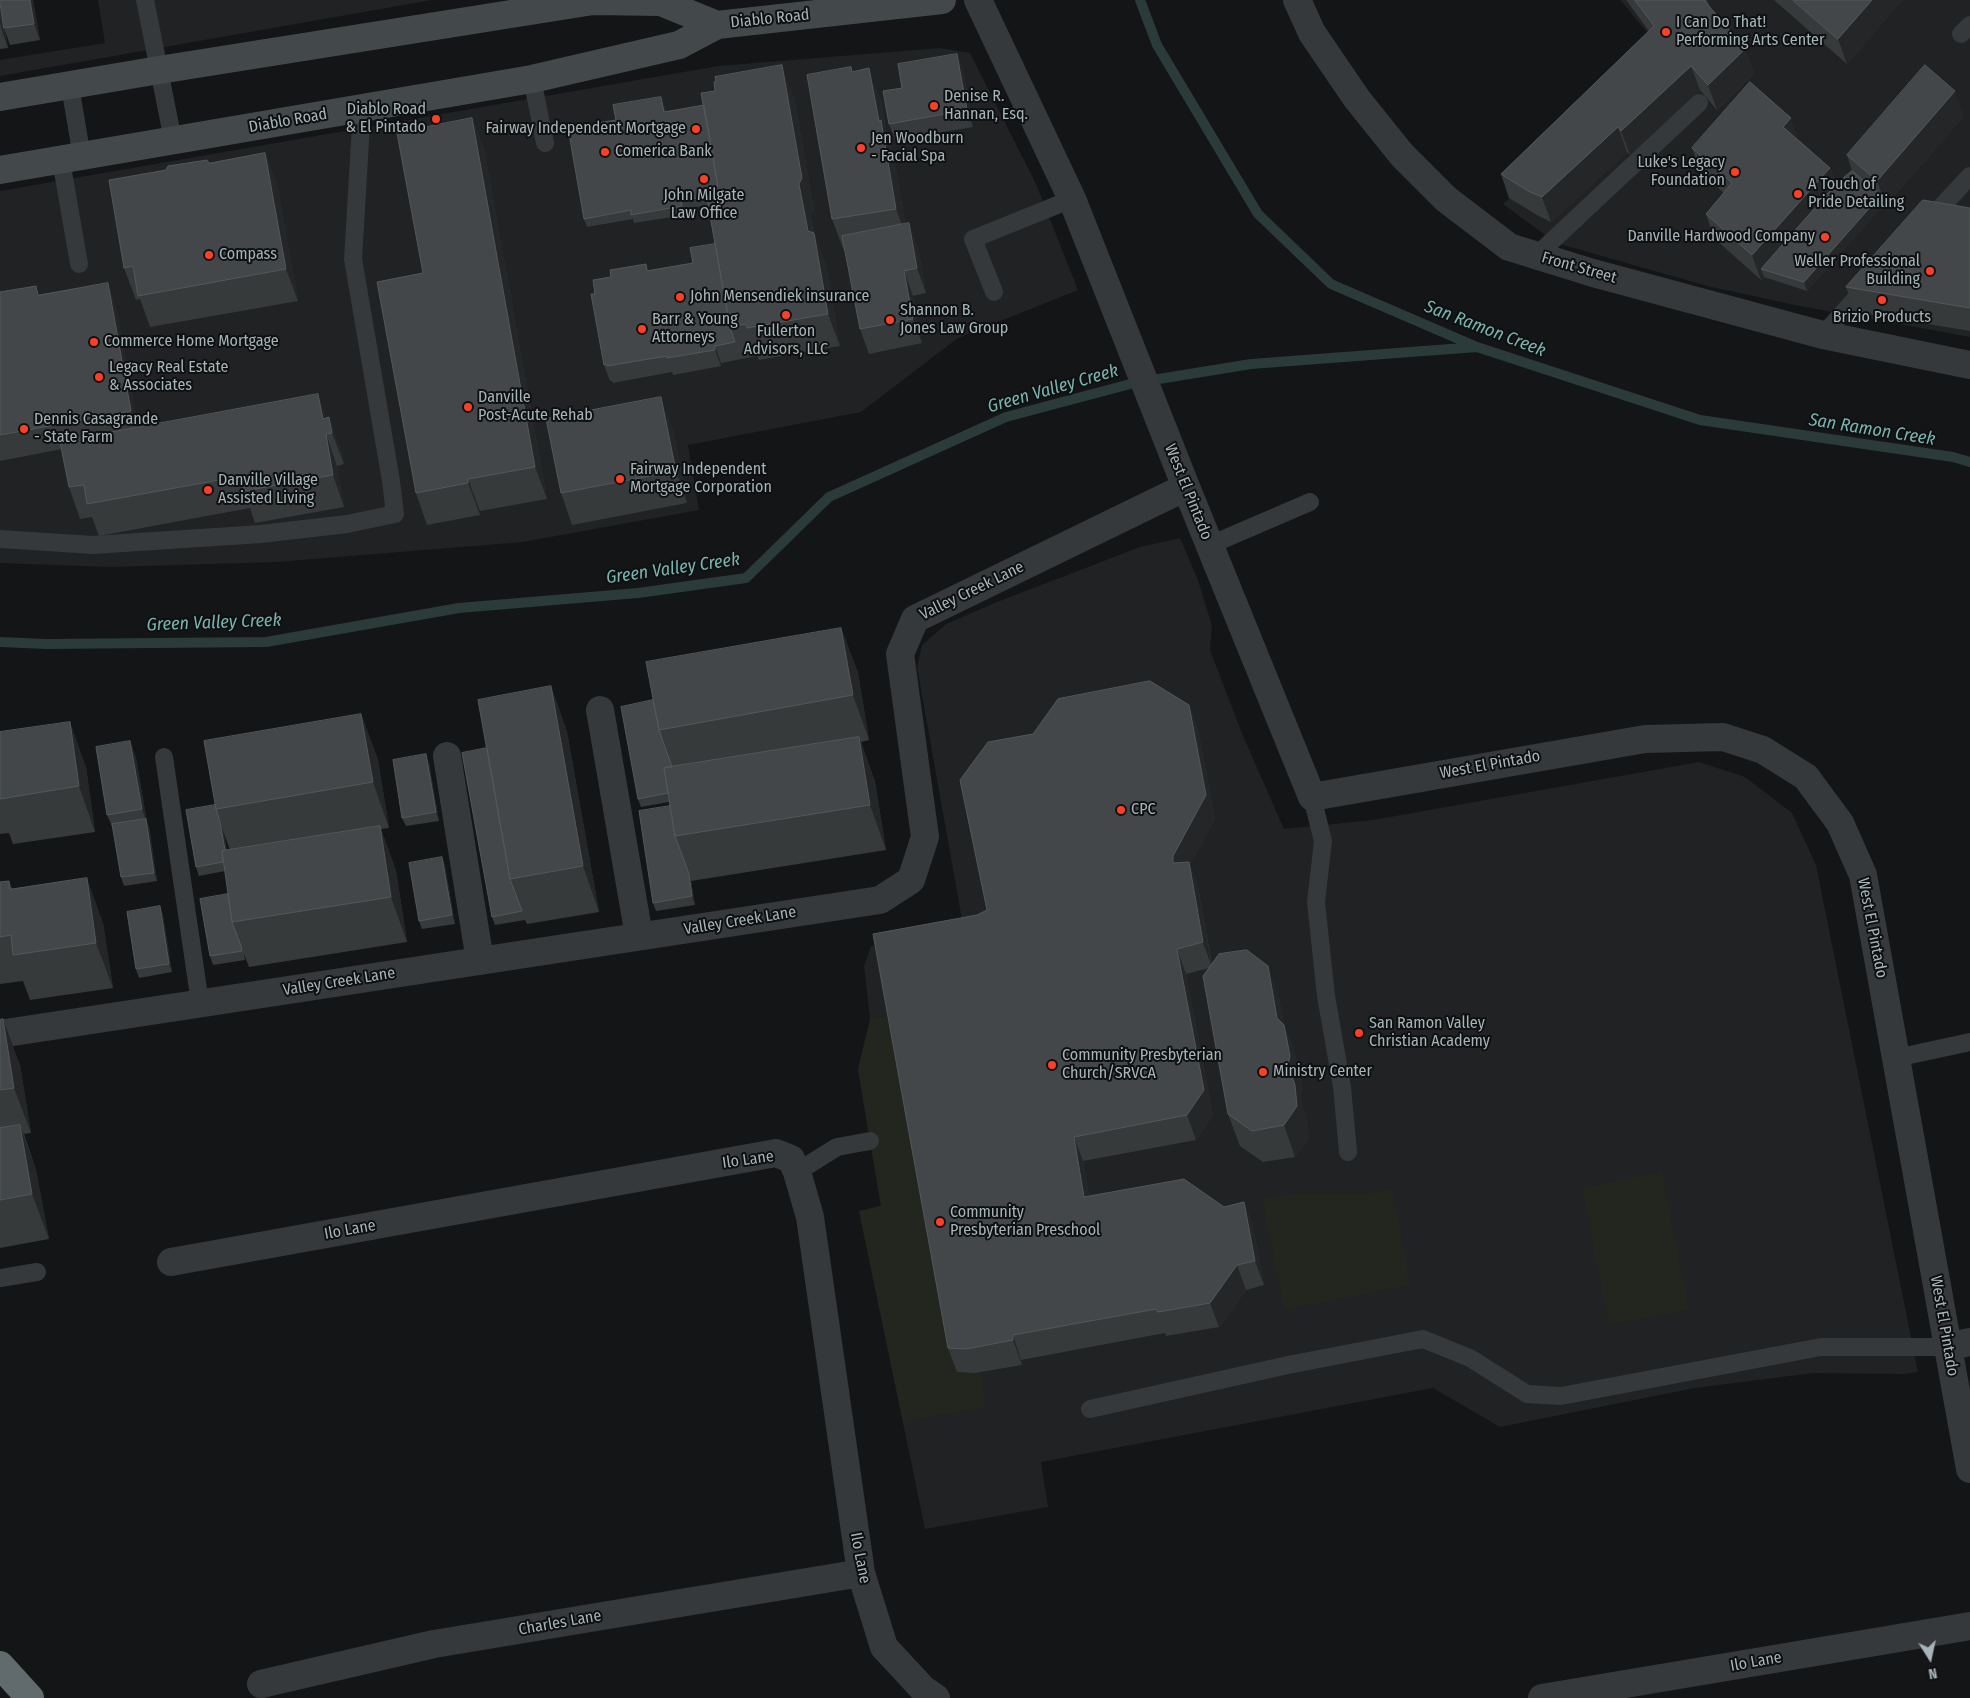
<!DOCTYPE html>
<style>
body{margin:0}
#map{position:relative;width:1970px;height:1698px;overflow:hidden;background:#141516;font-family:"Fira Sans Condensed",sans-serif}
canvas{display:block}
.north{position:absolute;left:1905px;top:1633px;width:50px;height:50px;-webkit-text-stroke:4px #0f1011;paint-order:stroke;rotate:170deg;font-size:14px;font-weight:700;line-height:20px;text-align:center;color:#a5b4b7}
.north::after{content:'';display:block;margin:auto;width:18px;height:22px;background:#a5b4b7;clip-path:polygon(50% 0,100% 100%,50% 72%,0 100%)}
</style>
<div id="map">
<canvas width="1970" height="1698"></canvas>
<div class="north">N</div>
</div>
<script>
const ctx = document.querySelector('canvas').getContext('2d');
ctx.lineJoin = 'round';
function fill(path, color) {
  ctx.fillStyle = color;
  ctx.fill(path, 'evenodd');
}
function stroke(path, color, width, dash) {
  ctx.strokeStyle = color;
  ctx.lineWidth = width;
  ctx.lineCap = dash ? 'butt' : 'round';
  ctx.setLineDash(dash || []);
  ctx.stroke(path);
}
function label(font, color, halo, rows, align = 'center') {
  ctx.font = font + ' "Fira Sans Condensed",sans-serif';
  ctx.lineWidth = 4;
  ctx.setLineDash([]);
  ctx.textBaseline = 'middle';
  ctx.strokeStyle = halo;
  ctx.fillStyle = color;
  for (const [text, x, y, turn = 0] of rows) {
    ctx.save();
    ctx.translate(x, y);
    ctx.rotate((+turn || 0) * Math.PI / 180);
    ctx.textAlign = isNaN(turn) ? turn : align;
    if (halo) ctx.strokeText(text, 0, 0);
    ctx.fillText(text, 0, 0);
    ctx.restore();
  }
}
const built = new Path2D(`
 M98,0h334l-432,76v-16l105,-17z
 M1620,0h350v337l-170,-31 -89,-19 -155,-44 -53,-39 160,-153z
 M940,48l30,5 66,131 42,106 -120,48 -97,74 -173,33 11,65 -176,32 -246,20 -166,5 -111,-4v-372l718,-125z
 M1180,538l18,42 14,46 -2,24 33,86 41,93 89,-9 326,-58 46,15 47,36 24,52 102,507 -14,2 -91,-1 -118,15 -195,39 -67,-39 -392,74 7,45 -123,22 -66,-318 22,-5 -23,-137 8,-23 4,-27 -6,-53 7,-20 93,-15 -47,-264 5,-22 24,-21 51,-22 143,-55z`);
const green = new Path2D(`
 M892,1015l88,357 6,35 -83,15 -44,-211 22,-5 -23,-137 12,-50z
 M1662,1171l27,139 -80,15 -27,-137z
 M1392,1188l19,97 -127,25 -22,-111 35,-6 69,1z`);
const stream = new Path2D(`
 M1140,0l17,45 101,169 73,70 146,63 223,73 253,37 17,5
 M0,642l46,2 220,-2 193,-34 179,-15 108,-15 83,-81 177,-80 128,-34 117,-19 226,-17`);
const lane = new Path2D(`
 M145,0l28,140
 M1961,34l9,-9
 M532,79l13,64
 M70,86l12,71
 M61,160l18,104
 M1928,221l42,-45
 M1537,255l162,-152
 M994,292l-21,-53 99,-40
 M1823,335l45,-50
 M0,539l93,6 168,-11 86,-10 48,-10 -4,-33 -38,-222 9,-151
 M1210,545l100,-43
 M164,757l36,246
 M1312,797l11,44 -7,61 10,94 16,91 6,65
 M1896,1058l74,-16
 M797,1172l40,-25 33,-6
 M0,1278l37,-6
 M1090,1409l198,-44 135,-26 47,19 57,36 34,2 260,-49h126`);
const street = new Path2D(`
 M978,0l94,199 114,288 126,310 333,-58 78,-2 40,13 43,27 34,46 23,52 107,594
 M1297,0l15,33 45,66 45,56 44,44 63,48 84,26 230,62 147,30
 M600,710l39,226
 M447,756l33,205
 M0,1034l880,-134 31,-20 14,-43 -25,-183 15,-35 271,-132
 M171,1262l605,-109 15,6 6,13 13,45 51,356 23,74 39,42 13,9
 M1947,1347l23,-5
 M261,1684l173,-40 427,-71
 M1542,1698l428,-72`);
const secondary = new Path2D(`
 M0,97l159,-27 434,-69 68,1 56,23
 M0,170l532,-91 147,-34 38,-20 225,-25`);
const highway = new Path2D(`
 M0,1665l30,33`);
const wall = new Path2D(`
 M0,0h33l7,40 -30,5 -6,-17z
 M1626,0h81l2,6 36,43 9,24 -37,37 -17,-20 -70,65 -3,-3 -76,70 -14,-7 -28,-17 -8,-24 148,-143z
 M1774,0h128l-55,64z
 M0,5l8,43 -8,1z
 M957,54l6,16 10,57 -78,13 -6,-16 13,-36z
 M853,71l28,29 7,40 5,12 12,71 13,24 8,46 -13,3 9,47 -53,11 -9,-25 -15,-78h-1l-12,-32z
 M794,97l20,113 -4,6 4,17 12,32 14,81 -81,14 -2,-4 -36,7v3l-48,9 -1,-3 -59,11 -1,-2h-2l-6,-16 -9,-71 16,-17 35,-13 2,6 45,-7 22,-19 -7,-39 -24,4 1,6 -51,8 -1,-4 -46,8 -3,-8 32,-99 48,-15 2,7z
 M1964,116l-78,89 -2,-1 -77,87 -43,-14 -3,3 -47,-42 -8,-24 18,-21 -23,-20 -9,-25 107,-8 31,28 6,16 16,-13 -5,-16z
 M472,118l12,31 63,350 -67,12v4l-53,10 -11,-32 7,-220z
 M265,153l12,32 21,116 -148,26 -10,-28 -4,1 -12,-32 85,-105z
 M1970,208v123l-115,-19 -9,-25z
 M0,292l39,3 77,12 22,120 189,-9 14,31 3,15 -7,2 7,41 -89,16 -5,-15 -151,28 -7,-19 -12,2 -11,-32 -7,-38 -62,12z
 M673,429l14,74 -115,22 -11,-32z
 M841,628l17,45 11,67 -8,2 14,40 11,68 -195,31 4,24 -39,6 -3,-8 17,-97 -1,-4 -28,5 -3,-8 15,-99z
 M551,686l16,46 32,180 -72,12 -2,-4 -30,5 -3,-8 -5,-169z
 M1189,705l9,25 17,89 -25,46 8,22 14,77 67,33 5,28 12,32 6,30 -2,10 6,20 3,21 -14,19 -32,5 -23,-16 -12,-32 -19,-146 -23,6 27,141 -17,25 -113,21 6,35 135,11 20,-5 9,25 11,58 -18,5 -27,37 -53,9 -1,-3 -144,27 1,5 -47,8 -18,-1 -9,-24 29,-433 10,-5z
 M361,714l17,46 11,68 -8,1 15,42 11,71 -158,25 -5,-13 1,6 -32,5 -3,-9 18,-62 -3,-23 -26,5 -3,-9 19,-62zM223,831l7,19h-3z
 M0,732l86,35 9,65 -82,12 -4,-11 -9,1z
 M130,741l6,17 11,64 2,5 8,54 -33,5 -3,-9 -7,-46 -7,-16z
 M429,763l10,58 -33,5 -4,-8z
 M442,857l3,9 10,58 -33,5 -3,-8z
 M9,881l3,8 91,34 10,65 -83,12 -7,-19 -23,3v-102z
 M160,906l3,9 9,57 -33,6 -3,-9z
 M0,1020l20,45 11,68 -7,1 12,36 13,69 -49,9z`);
const shadedWall = new Path2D(`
 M30,0h3l7,40 -6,-16z
 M1872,0h30l-55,64 -9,-25z
 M0,5l8,43 -6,-17 -2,-9z
 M1745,49l9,24 -37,37 -9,-25z
 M957,54l6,16 10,57 -6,-17z
 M782,65l12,32 20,113 -4,6 6,32 -2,-15 12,32 14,81 -12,-32 -20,-83 -9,-47z
 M1691,66l9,24 -70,65 -9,-24z
 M869,68l12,32 7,40 5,12 15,89 -12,-32 -17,-88z
 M1955,91l9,25 -78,89 -9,-24z
 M661,97l3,8 3,16 -3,-9z
 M472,118l12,31 63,350 -12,-32z
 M1791,118l9,25 -17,-16z
 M1618,127l9,25 -76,70 -9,-25z
 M265,153l12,32 21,116 -12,-32z
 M1830,168l9,24 -78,77 3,8 -3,3 -9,-25z
 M1881,195l3,9 -77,87 -3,-9z
 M909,223l9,24 8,46 -9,-25z
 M904,271l9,25 9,47 -9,-24z
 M108,283l8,24 24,128 -9,-24z
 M715,346l6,17v3l-6,-16z
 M318,394l12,32 -7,-7z
 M661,397l12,32 14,74 -11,-32z
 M329,417l12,32 3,15 -12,-31z
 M326,434l11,32 7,41 -11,-32z
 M468,479l12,32v4l-12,-32z
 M841,628l17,45 11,67 -16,-45z
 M551,686l16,46 32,180 -16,-46z
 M1189,705l9,25 17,89 -25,46 8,22 14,80 -39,-104v-7z
 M361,714l17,46 11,68 -16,-46z
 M70,722l16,45 9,65 -16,-46z
 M859,737l16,45 11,68 -16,-45z
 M130,741l6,17 11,64 2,5 8,54 -3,-8 -8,-52 -4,-12z
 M426,754l3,9 10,58 -3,-9z
 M220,822l3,9 7,39 -3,-8z
 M380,826l16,45 11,71 -16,-45z
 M442,857l3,9 10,58 -3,-9z
 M689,874l2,8 4,23 -3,-9z
 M87,878l16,45 10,65 -17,-45z
 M160,906l3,9 9,57 -3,-8z
 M1177,949l9,25 27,141 -17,25 -9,-25z
 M1268,966l11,31 10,53 -12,-32z
 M3,1019l17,46 11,68 -17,-45z
 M1284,1025l12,32 6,30 -2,10 6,20 3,21 -14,19 -11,-32 4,-60z
 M20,1125l16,45 13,69 -17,-45z
 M1074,1137l9,24 10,60 -9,-24z
 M1244,1202l9,25 11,58 -9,-24z
 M1237,1265l9,25 -27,37 -9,-24z
 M1013,1335l8,25 1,5 -9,-25z`);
const building = new Path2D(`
 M0,0h30l4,24 -30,4z
 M1635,0h69l41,49 -37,36 -17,-19 -70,65 -3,-4 -76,70 -14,-6 -27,-17 153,-148z
 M1793,0h79l-34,39z
 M957,54l10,56 -78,14 -6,-33 19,-3 -4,-24z
 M782,65l20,113 -3,6 9,47 6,2 14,81 -81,14 -1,-4 -16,3 -25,-139 13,-2 -17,-93 14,-2 -1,-9 2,-1 -1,-4z
 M1925,65l30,26 -78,90 -30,-26z
 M851,67l1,5 17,-4 10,53 2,-1 15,89 -64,10 -25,-144z
 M1750,82l41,36 -8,9 47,41 -78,87 -46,-41 26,-31 -40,-35z
 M661,97l3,15 40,-7 14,81 -13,2 2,8 -26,5 1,5 -51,9v-5l-47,9 -16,-91 48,-8 -3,-15z
 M472,118l63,349 -67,12v4l-52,10 -39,-211 46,-9 -26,-140z
 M265,153l21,116 -148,27 -5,-30 -9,2 -15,-88 57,-10 2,-4 39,-6 2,3z
 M1852,171l29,24 -77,87 -43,-13 75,-85z
 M1923,200l47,8v100l-124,-21z
 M909,223l8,45 -13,3 9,48 -53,10 -18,-93z
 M715,244l15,83 5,15 -20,4v4l-48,8v-2l-60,10 -1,-2 -2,1 -13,-71h4l-2,-14 18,-3 -1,-7 36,-6 1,7 46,-8 -3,-15z
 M108,283l23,128 -131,24v-143l36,-6 2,9z
 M318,394l5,25 6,-2 3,16 -6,1 7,41 -89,16 -3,-15 -154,28 -3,-19 -15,2 -9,-45z
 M661,397l15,74 -115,22 -15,-74z
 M841,628l12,67 -194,35 -13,-68z
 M1150,681l39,24 17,90 -33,61v7l16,-1 14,80 -26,7 27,141 -17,25 -113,22 10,60 100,-18 40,28 20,-5 11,59 -18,4 -27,38 -52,9 -2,-3 -143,26v5l-47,9 -18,-1 -75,-414 104,-19 10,-5 -27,-130 28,-38 45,-8 25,-35z
 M551,686l32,180 -73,13 -32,-179z
 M653,700l6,30 13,37 -8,1 4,25 -30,6 -17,-92z
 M361,714l12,68 -157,27 -12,-68z
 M70,722l9,64 -79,13v-67z
 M859,737l11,68 -195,31 -11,-68z
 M130,741l12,68 -35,6 -11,-68z
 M487,748l23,131 12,32 -30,6 -30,-164z
 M426,754l10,58 -34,6 -9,-58z
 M215,805l5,17 5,28 -3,1 1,11 -27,5 -10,-57z
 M670,806l5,30 14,38 3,22 -39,7 -14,-92z
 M146,819l8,54 -33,4 -9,-53z
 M380,826l11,71 -159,25 -10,-71z
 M442,857l10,58 -33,6 -10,-58z
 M87,878l9,65 -83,12 -2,-20 -11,2v-55l9,-1 1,8z
 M228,894l4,28 9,24 1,5 -32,5 -10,-57z
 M160,906l9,58 -33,5 -9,-57z
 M1247,950l21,16 9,52 7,7 6,31 -2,9 7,20 2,21 -13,19 -32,6 -24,-17 -25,-138 16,-22z
 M3,1019l11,69 -14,2v-70z
 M20,1125l12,69 -32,6v-72z`);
const markers = [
 [1666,32,5,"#fc4026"],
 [934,106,5,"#fc4026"],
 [436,119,5,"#fc4026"],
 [696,129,5,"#fc4026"],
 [861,148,5,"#fc4026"],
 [605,152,5,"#fc4026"],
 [1735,172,5,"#fc4026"],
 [704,179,5,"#fc4026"],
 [1798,194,5,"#fc4026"],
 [1825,237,5,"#fc4026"],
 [209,255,5,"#fc4026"],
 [1930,271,5,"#fc4026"],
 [680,297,5,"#fc4026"],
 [1882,300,5,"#fc4026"],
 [786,315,5,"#fc4026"],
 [890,320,5,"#fc4026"],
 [642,329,5,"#fc4026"],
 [94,342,5,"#fc4026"],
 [99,377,5,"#fc4026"],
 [468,407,5,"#fc4026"],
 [24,429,5,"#fc4026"],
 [620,479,5,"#fc4026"],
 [208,490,5,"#fc4026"],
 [1121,810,5,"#fc4026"],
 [1359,1033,5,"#fc4026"],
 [1052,1065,5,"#fc4026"],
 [1263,1072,5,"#fc4026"],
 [940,1222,5,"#fc4026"]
];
const streetNames = [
 ["Diablo Road",770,19,-6],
 ["Diablo Road",288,121,-10],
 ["Front Street",1579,268,16],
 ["West El Pintado",1188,492,68],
 ["Valley Creek Lane",972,591,-26],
 ["West El Pintado",1490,765,-10],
 ["Valley Creek Lane",740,921,-9],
 ["West El Pintado",1872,928,79],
 ["Valley Creek Lane",339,982,-9],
 ["Ilo Lane",748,1160,-8],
 ["Ilo Lane",350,1230,-10],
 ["West El Pintado",1944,1326,80],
 ["Ilo Lane",860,1558,79],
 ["Charles Lane",560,1623,-10],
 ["Ilo Lane",1756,1662,-10]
];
const poiNames = [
 ["I Can Do That!",1676,23],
 ["Performing Arts Center",1676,41],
 ["Denise R.",944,97],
 ["Hannan, Esq.",944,115],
 ["Diablo Road",426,110,"right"],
 ["& El Pintado",426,128,"right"],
 ["Fairway Independent Mortgage",686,129,"right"],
 ["Jen Woodburn",871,139],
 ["- Facial Spa",871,157],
 ["Comerica Bank",615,152],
 ["Luke's Legacy",1725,163,"right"],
 ["Foundation",1725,181,"right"],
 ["A Touch of",1808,185],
 ["Pride Detailing",1808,203],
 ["John Milgate",704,196,"center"],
 ["Law Office",704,214,"center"],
 ["Danville Hardwood Company",1815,237,"right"],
 ["Compass",219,255],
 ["Weller Professional",1920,262,"right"],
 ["Building",1920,280,"right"],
 ["John Mensendiek insurance",690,297],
 ["Shannon B.",900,311],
 ["Jones Law Group",900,329],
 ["Brizio Products",1882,318,"center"],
 ["Barr & Young",652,320],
 ["Attorneys",652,338],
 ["Fullerton",786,332,"center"],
 ["Advisors, LLC",786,350,"center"],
 ["Commerce Home Mortgage",104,342],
 ["Legacy Real Estate",109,368],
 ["& Associates",109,386],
 ["Danville",478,398],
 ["Post-Acute Rehab",478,416],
 ["Dennis Casagrande",34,420],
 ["- State Farm",34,438],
 ["Fairway Independent",630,470],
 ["Mortgage Corporation",630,488],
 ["Danville Village",218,481],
 ["Assisted Living",218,499],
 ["CPC",1131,810],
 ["San Ramon Valley",1369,1024],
 ["Christian Academy",1369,1042],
 ["Community Presbyterian",1062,1056],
 ["Church/SRVCA",1062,1074],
 ["Ministry Center",1273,1072],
 ["Community",950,1213],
 ["Presbyterian Preschool",950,1231]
];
const waterNames = [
 ["San Ramon Creek",1485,329,21],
 ["Green Valley Creek",1053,389,-16],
 ["San Ramon Creek",1872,430,9],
 ["Green Valley Creek",673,569,-8],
 ["Green Valley Creek",214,623,-2]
];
fill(built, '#202223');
fill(green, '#22261e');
stroke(stream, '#2a3b39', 10);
stroke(lane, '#35393b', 18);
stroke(street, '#35393b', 28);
stroke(secondary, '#43494b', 28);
stroke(highway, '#616a6c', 28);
fill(wall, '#373a3b');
fill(shadedWall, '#242627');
fill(building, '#434749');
stroke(building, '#52585a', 1);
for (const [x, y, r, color] of markers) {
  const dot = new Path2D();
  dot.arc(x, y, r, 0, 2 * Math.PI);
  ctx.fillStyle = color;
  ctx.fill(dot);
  stroke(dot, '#0f1011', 2);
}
label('16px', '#a5b4b7', '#0f1011', streetNames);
label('16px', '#a5b4b7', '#0f1011', poiNames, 'left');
label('italic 18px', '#7ab4b0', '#0f1011', waterNames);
</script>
